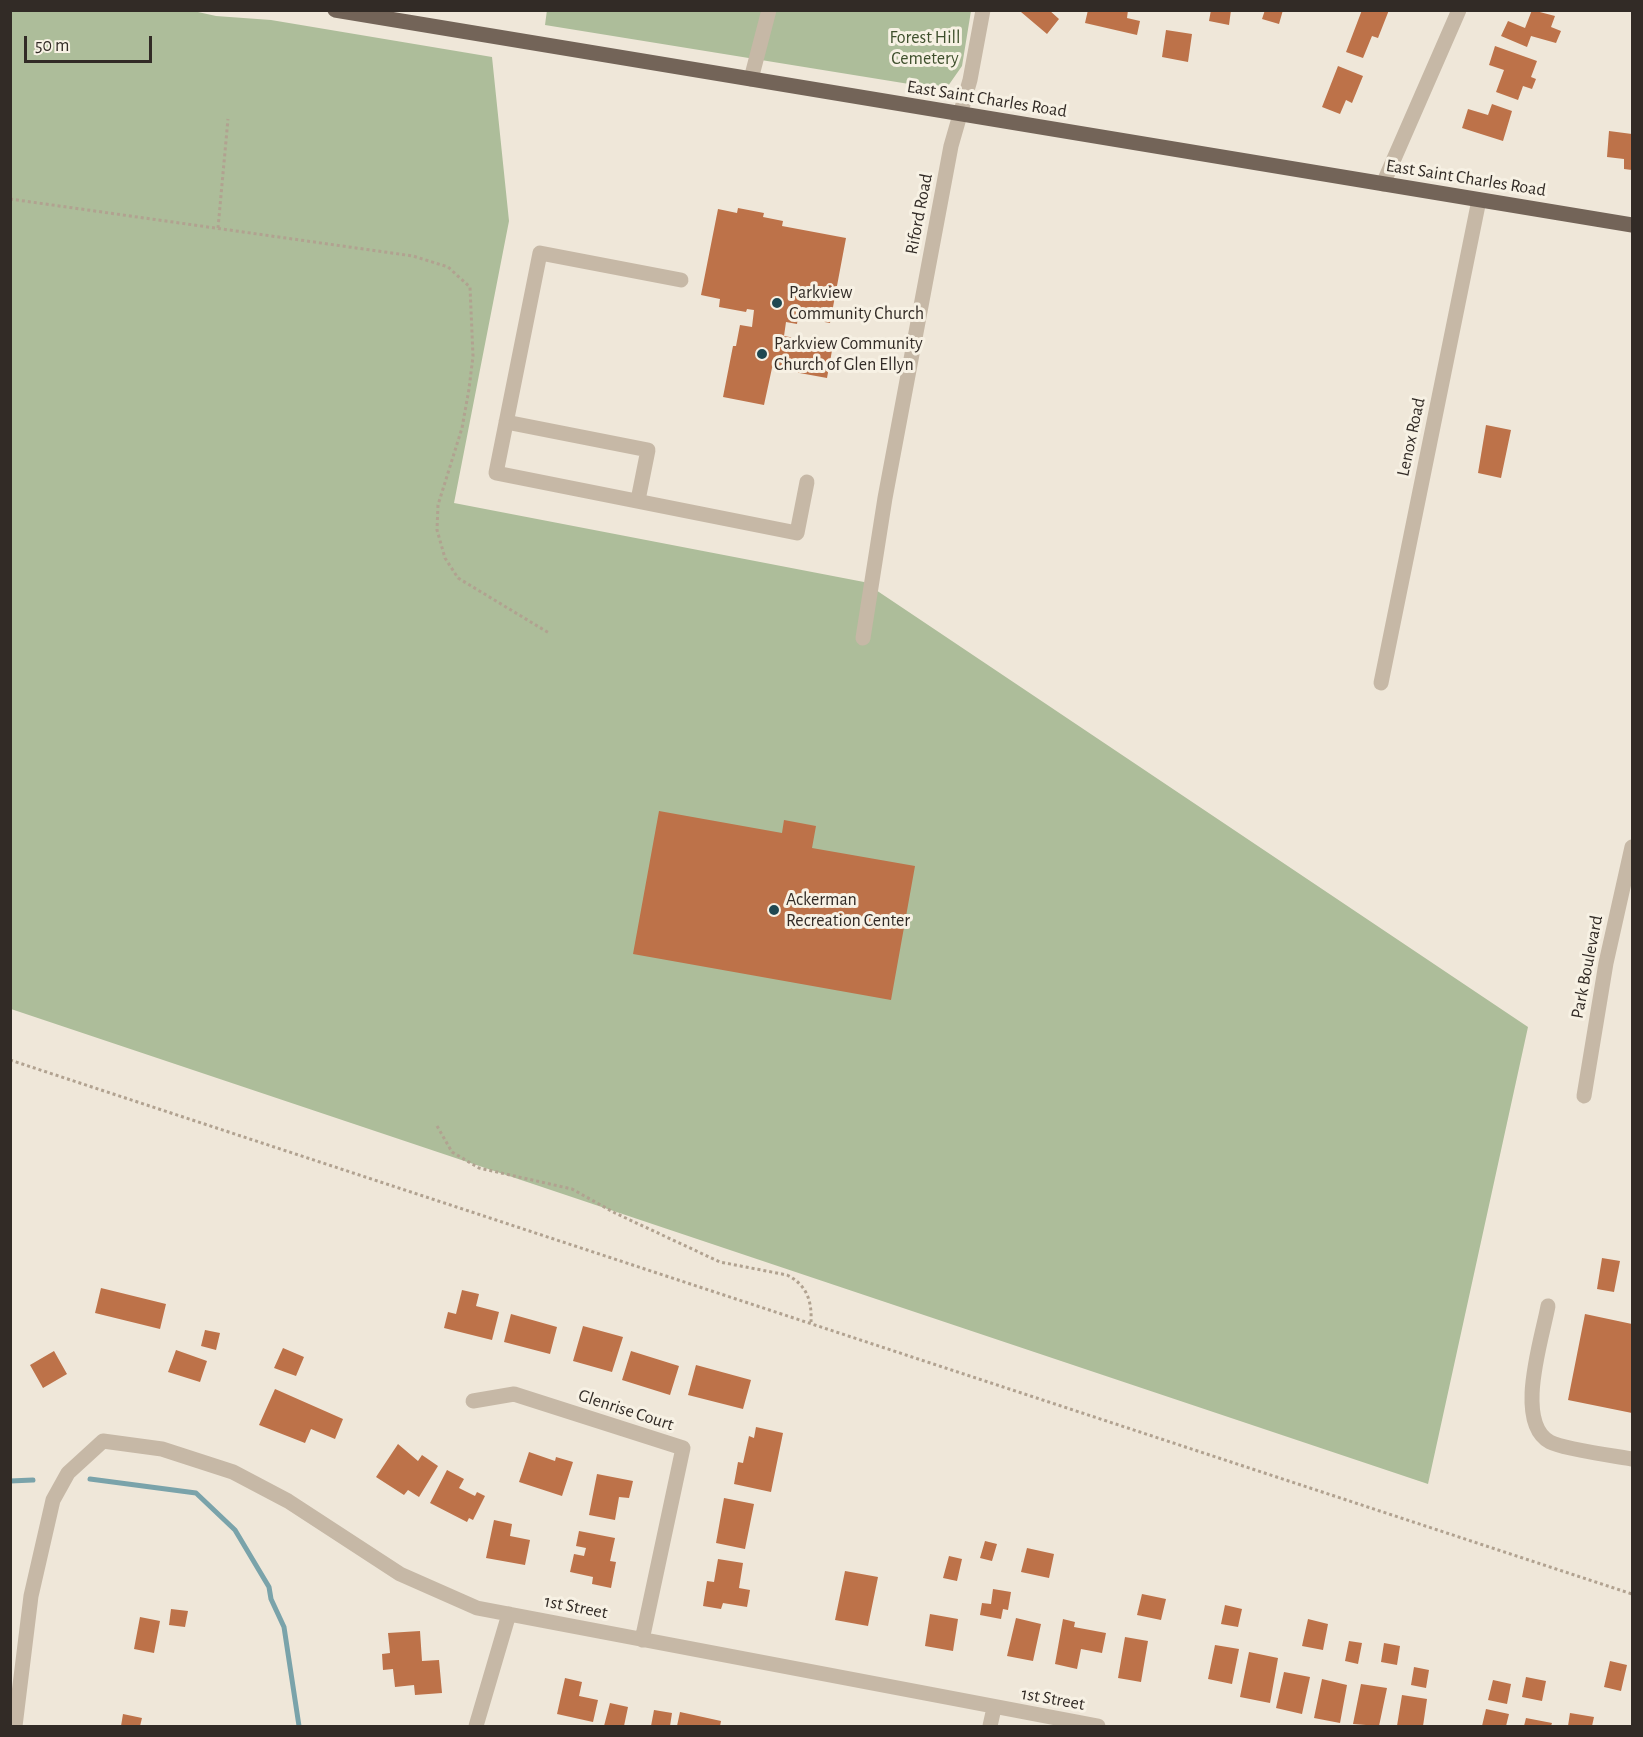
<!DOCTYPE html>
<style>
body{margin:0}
#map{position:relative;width:1643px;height:1737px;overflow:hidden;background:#efe7d9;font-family:"Alegreya Sans",sans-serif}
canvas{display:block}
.frame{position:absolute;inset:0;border:12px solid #322b26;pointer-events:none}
.scale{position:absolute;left:24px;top:36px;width:128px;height:27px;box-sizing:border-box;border:3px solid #322b26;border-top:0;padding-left:8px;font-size:18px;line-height:21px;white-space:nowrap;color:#322b26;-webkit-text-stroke:4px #f7f1e4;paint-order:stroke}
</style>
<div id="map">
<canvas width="1643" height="1737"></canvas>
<div class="frame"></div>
<div class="scale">50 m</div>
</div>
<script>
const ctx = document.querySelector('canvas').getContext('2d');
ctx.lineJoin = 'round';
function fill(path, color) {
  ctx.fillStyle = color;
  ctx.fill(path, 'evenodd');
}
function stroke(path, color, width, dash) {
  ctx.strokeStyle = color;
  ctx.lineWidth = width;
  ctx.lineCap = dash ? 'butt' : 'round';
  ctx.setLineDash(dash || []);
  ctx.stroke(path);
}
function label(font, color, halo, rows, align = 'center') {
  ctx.font = font + ' "Alegreya Sans",sans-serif';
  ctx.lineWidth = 6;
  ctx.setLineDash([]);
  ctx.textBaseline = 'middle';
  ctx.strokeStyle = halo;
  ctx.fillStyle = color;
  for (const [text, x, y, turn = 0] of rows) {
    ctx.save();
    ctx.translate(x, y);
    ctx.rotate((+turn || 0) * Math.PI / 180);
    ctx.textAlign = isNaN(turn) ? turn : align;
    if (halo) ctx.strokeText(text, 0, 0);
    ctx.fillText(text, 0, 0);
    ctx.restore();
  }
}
const green = new Path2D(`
 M189,10l27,6 55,4 221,37 17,164 -55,282 410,79 664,445 -100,457 -1417,-475v-998z
 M547,10l424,1 -9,55 -14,20 -8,3 -395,-64z`);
const stream = new Path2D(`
 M90,1479l106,14 39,37 34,57 2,12 13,28 15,99
 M10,1481l23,-1`);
const building = new Path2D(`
 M1022,10h27l10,9 -12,15 -26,-22z
 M1088,10h40l-1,8 13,3 -3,14 -52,-12z
 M1211,10h20l-2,15 -20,-4z
 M1265,10h18l-4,14 -17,-5z
 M1362,10h27l-11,28 -6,-2 -9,22 -17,-6z
 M1532,10l23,6 -4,11 10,4 -5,12 -25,-7 -4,11 -26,-11 7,-15 17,7z
 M1166,30l26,4 -4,28 -26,-5z
 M1495,46l42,15 -6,16 5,2 -4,10 -9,-3 -5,14 -22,-8 8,-22 -15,-5z
 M1338,66l25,10 -11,27 -6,-3 -6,14 -18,-7z
 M1492,104l20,7 -9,30 -41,-13 6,-19 20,6z
 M1609,131l23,3v36l-8,-1v-10l-17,-2z
 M738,208l26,5 -1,4 20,4 -1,5 64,12 -16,85 -32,-6 -1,7 -11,-2 -2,14 49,9 -6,33 -55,-10 -8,37 -41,-8 10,-51h3l4,-21 12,2 2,-17 -7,-1 -1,3 -27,-5 1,-8 -19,-4 17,-86 19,4z
 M1486,425l25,5 -10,48 -23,-5z
 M659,811l123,22 2,-13 32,6 -4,22 103,18 -24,134 -258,-46z
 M1602,1258l18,3 -6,31 -17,-3z
 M101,1288l65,16 -6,25 -65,-16z
 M462,1290l17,4 -3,12 23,6 -7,28 -48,-12 4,-16 8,2z
 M511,1314l46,13 -7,27 -46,-12z
 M1585,1314l47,10v89l-64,-13z
 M583,1326l40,11 -11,35 -39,-11z
 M205,1330l15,3 -4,17 -15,-4z
 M283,1348l21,9 -8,19 -22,-8z
 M176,1350l31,11 -7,21 -32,-10z
 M54,1351l13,23 -24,14 -13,-23z
 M631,1351l48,15 -9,29 -48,-15z
 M696,1365l55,15 -8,29 -55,-14z
 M275,1389l68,30 -8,20 -24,-10 -6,14 -46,-18z
 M756,1427l27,6 -12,59 -37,-8 4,-22 5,1 6,-27 5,2z
 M398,1444l20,17 4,-6 16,11 -19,31 -11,-7 -4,5 -28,-18z
 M529,1452l26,9 1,-4 17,5 -11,34 -43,-14z
 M447,1470l17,9 -5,9 16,8 2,-4 8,4 -12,24 -4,-2 -2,4 -37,-19z
 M597,1474l36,7 -4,17 -10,-1 -4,23 -26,-5z
 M724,1498l30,6 -9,45 -29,-6z
 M494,1520l18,4 -2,12 20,4 -5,25 -39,-7z
 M579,1531l36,7 -5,23 6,1 -5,26 -19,-4 1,-7 -23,-5 4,-18 10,2 2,-8 -10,-2z
 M985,1541l12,3 -5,17 -12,-3z
 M1027,1548l27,6 -5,24 -28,-6z
 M949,1556l13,3 -5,22 -14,-3z
 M718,1559l25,4 -4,25 11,2 -3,17 -24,-4 -2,6 -18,-3 4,-25 7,1z
 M845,1571l33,6 -10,49 -33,-6z
 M993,1589l18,3 -3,18 -5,-1 -2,10 -21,-4 2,-12 9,1z
 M1142,1594l24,5 -5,21 -24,-5z
 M1225,1605l17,4 -4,18 -17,-3z
 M171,1609l17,2 -3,16 -16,-2z
 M930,1614l28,5 -5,32 -28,-5z
 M140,1617l20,4 -6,32 -20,-4z
 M1016,1618l25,6 -8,37 -26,-5z
 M1063,1619l12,3 -1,5 32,6 -4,20 -21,-4 -4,20 -22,-5z
 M1308,1619l20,5 -5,26 -21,-4z
 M420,1631l2,30 17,-1 3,33 -27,2 -1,-10 -19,2 -2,-18 -10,1 -1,-16 8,-1 -2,-20z
 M1125,1637l23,4 -7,41 -23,-4z
 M1349,1641l13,2 -4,21 -13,-3z
 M1384,1643l16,3 -3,19 -16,-3z
 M1215,1645l24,4 -7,35 -24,-5z
 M1249,1652l29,6 -8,45 -30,-6z
 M1610,1661l17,4 -6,26 -17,-4z
 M1414,1667l15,3 -3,18 -15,-3z
 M1284,1672l26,5 -8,37 -26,-6z
 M1526,1677l20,4 -4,20 -20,-4z
 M565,1678l17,4 -3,14 19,4 -5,22 -36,-8z
 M1322,1679l25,6 -7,38 -26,-5z
 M1493,1680l18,4 -4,20 -19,-4z
 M1361,1684l26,4 -8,38 -26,-2z
 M1402,1695l25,4 -4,27h-26z
 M610,1703l18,4 -4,19h-20z
 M1486,1709l23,5 -3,12h-24z
 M654,1710l18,3 -2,13h-19z
 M680,1712l41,9 -1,5h-43z
 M1570,1713l24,4 -2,9h-24z
 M123,1714l19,4 -2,8h-19z
 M1526,1718l26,5 -1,3h-27z`);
const path = new Path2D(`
 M10,199l403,57 35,11 22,20 3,69 -4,33 -7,39 -24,77 -1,25 8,28 13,20 91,55
 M218,228l10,-109
 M10,1060l1622,534
 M437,1126l15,26 27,16 93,21 43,24 105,49 67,13c20,10 25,26 24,47`);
const minor = new Path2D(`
 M751,79l18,-69
 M1383,184l76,-174
 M681,280l-141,-27 -44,220 301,60 10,-51
 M506,422l142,28 -10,50
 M863,638l22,-140 66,-352 19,-66 13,-70
 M1381,683l98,-483
 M1584,1096l22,-133 26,-116
 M1548,1306c-6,33 -34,116 2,136 13,7 65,14 82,17
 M473,1401l41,-7 169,54 -41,192
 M15,1726l16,-130 22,-96 15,-27 35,-32 59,8 71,23 55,29 112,73 77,34 621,118
 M476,1726l33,-112
 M990,1726l4,-18`);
const major = new Path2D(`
 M335,10l1297,215`);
const markers = [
 [777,303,6,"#1f4851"],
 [762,354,6,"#1f4851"],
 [774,910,6,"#1f4851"]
];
const parkNames = [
 ["Forest Hill",925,38],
 ["Cemetery",925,59]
];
const streetNames = [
 ["East Saint Charles Road",987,99,9],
 ["East Saint Charles Road",1466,178,9],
 ["Riford Road",919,214,-79],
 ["Lenox Road",1411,437,-78],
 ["Park Boulevard",1587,967,-79],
 ["Glenrise Court",626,1410,18],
 ["1st Street",576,1607,11],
 ["1st Street",1053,1699,10]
];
const poiNames = [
 ["Parkview",789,293],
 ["Community Church",789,314],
 ["Parkview Community",774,344],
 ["Church of Glen Ellyn",774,365],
 ["Ackerman",786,900],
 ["Recreation Center",786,921]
];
fill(green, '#adbd9a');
stroke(stream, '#7aa3aa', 5);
fill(building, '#bd7249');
stroke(path, '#b1a290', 3, [3, 3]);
stroke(minor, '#c6b8a6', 15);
stroke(major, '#736458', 15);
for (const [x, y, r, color] of markers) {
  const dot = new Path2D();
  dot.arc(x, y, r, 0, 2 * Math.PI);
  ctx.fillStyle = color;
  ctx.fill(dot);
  stroke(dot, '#f7f1e4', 2);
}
label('18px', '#3e4f2c', '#f7f1e4', parkNames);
label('18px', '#322b26', '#f7f1e4', streetNames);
label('18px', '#322b26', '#f7f1e4', poiNames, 'left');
</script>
